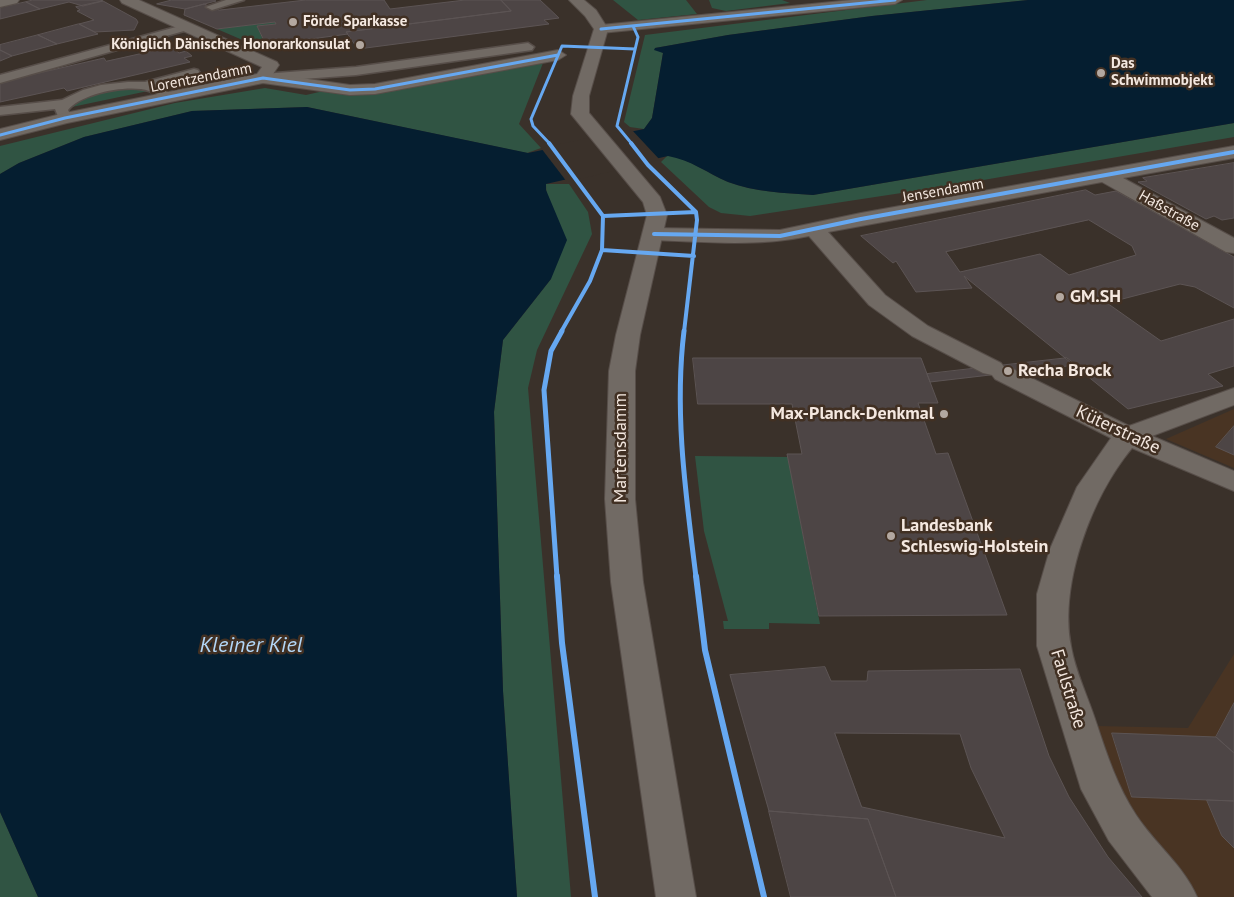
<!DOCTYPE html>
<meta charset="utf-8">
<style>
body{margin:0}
canvas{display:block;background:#3a312a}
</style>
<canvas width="1234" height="897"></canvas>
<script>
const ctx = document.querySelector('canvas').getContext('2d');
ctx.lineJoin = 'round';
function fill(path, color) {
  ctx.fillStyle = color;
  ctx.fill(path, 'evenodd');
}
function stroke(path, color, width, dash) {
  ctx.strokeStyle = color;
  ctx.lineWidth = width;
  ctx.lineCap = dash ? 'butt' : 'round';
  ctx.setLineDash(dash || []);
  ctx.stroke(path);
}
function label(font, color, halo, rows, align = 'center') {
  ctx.font = font + ' "PT Sans",sans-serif';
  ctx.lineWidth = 5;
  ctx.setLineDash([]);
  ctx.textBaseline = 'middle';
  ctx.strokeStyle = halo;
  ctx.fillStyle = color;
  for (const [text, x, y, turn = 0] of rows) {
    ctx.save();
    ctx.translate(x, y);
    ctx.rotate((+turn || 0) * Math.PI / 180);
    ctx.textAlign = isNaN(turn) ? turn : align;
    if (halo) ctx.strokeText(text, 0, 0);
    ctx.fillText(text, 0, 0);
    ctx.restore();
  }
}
const built = new Path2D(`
 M1234,409v59l-68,-29z
 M1234,654v243h-44l-71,-101 -24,-70 93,2z`);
const green = new Path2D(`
 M613,0h73l11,14 -59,6z
 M709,0h73l8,3 -64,8 -14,-3z
 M927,0h101l-156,16 -144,19 -73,13 8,5 -11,65 -8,11 -14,-2 -6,-5 21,-87z
 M275,22l1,2 -19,2 11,25 -51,-22z
 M545,58l-26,66 22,24 -14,5 -220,-46 -115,4 -108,26 -65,26 -19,11v-28l175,-43 90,-15 41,7 31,-7 22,7 54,-9z
 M132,88l16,3 -81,17c14,-16 44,-18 65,-20z
 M1234,123v14l-280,48 -204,31 -29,-3 -12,-6 -48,-45 7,-7c23,5 39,18 60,27 26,10 57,11 85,13z
 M546,184h23l19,28 4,22 -55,116 -9,38 43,509h-54l-14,-206 -9,-279 9,-72 48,-61z
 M695,456l93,1 32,167 -51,-1v6h-45l-1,-8h5l-24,-90z
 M0,812l38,85h-38z`);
const water = new Path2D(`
 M1028,0h206v123l-421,72c-28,-2 -59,-3 -85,-13 -21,-9 -37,-22 -60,-26l-122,28v6l21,50 -16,39 -48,61 -9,72 9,279 14,206h-479l-38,-85v-638l19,-11 65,-26 108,-26 115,-4 221,46 116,-24 8,-11 11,-65 -9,-3 1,-2 73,-13 144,-19z`);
const pier = new Path2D(`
 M631,129l29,31 -93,22 -26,-34z`);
const building = new Path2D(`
 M33,0h67l3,1 -20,5 -14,-4 -29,7 -14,-7z
 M172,0h42l2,1 -31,8 -28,-5z
 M306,0h78l6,9 75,-9h36l10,11 -165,21 2,2 -82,11 -9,-19 19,-2 -1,-2 -58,7 -33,-14 1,-6 19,-5 15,6z
 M501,0h39l19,18 -15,2 5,4 -191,25 -12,-17 165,-21z
 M103,1l33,18 2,3 -4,8 -39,2 -16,-8 15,-4 -17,-9 3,-1 -4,-3z
 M26,2l14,7 -40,10v-11z
 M79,24l19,10 -41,10 -19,-9z
 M38,35l19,9 -45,12 -12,-6v-5z
 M172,47l7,6 7,-2 6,5 -8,2 6,4 -123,29 -3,-3 -64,14v-20l104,-24 2,3z
 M0,50l12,6 -12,5z
 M1234,163v55l-12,2 -8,-4 -8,3 -68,-37 9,-1 -4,-3z
 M1086,190l9,5 21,-4 118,66v51l-39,-21 -15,-3 -73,19 54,38 73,-22v47l-26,8 15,12 -95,23 -164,-133 8,12 -56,4 -20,-31 -3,2 -32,-27zM1089,220l43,26 4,9 -67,20 -29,-21 -80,18 -14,-20z
 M693,358h228l17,45h-20l18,51 12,-1 59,162 -188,1 -32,-162h15l-10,-50h-94z
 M1067,358l9,7 -146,17 -3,-8z
 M1234,426v29l-18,-8z
 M825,667l6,14h36l1,-10 152,-2 29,87 20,41 39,60 34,40h-246l-28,-78 -99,-8 -39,-136zM835,733l125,1 11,34 34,70 -143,-31z
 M1234,703v50l-18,-16z
 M1112,733l104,4 18,16v48l-102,-4z
 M1207,800l27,1v47l-12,-12z
 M769,811l99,8 28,78h-105z`);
const lane = new Path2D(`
 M226,0h18l-32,10 -6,-3z
 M187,24l6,3 -2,2 -191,54v-8z
 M528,43l6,4 -2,3 -176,25 -93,7 -6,-4 6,-4 93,-7z
 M194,69l4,1 2,3 -2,3 -39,10 18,11 -2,3c-11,2 -17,-6 -26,-9 -20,-7 -67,2 -81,19l4,8 -7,4 -5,-1 -5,-12 -55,6v-8l62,-7 21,-10 18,-5 27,-3h17z`);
const street = new Path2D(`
 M0,0h19l-2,3 -17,4z
 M120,0h19l138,62 2,3 -6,9 77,11 25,-1 183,-34 8,5 -8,5 -183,34 -25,1 -87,-12 -196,40 -67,17v-11l65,-16 192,-39 5,-7 -140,-64z
 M852,0h50l-7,4 -294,29 -7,-4 7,-4z
 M1234,146v12l-111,20 111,60v15l-8,-1 -124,-70 -274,50 57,63 43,31 73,37 3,4 9,2 116,57 105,-38v17l-82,31 82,35v20l-102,-43c-40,48 -73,135 -61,198 4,25 17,51 25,76 11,33 21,64 40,93 19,29 48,51 61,82h-45l-43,-56 -28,-52 -44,-143v-52l13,-45 27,-62 34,-49 -116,-59 -3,-4 -9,-2 -71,-37 -43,-31 -60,-69c-51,11 -103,6 -155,4l-7,-2 -4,-4 4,-4 7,-2 126,2 81,-17z`);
const secondary = new Path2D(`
 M569,0h15l12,10 12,19 -19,67v17l71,84 7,18 -27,120 -5,36v128l8,83 53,315h-40l-45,-315 -6,-83 4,-128 7,-36 31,-120 -4,-13 -72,-88 2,-18 21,-67 -9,-13z`);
const cyclewayFar3 = new Path2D(`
 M601,29l294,-29
 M0,135l65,-17 198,-40 87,12 25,-1 183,-34
 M550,144l-17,-18 -2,-7 31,-73 73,3
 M632,144l-15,-18 21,-89 -5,-11`);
const cyclewayFar2 = new Path2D(`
 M549,143l54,73 -1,34 -12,31 -29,51
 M631,143l17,22 48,47 1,8 -13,112
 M603,216l93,-4
 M654,234l126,2 81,-17 373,-67
 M602,250l92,6`);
const cyclewayFar1 = new Path2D(`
 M684,331c-10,82 2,165 12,246
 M557,577l-13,-187 7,-39 11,-20`);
const cycleway = new Path2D(`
 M557,576l5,67 33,254
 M696,576l9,74 59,247`);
const markers = [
 [293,22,5,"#b3a8a0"],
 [360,45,5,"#b3a8a0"],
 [1101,73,5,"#b3a8a0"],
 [1060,297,5,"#b3a8a0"],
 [1008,371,5,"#b3a8a0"],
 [944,414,5,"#b3a8a0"],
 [891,536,5,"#b3a8a0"]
];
const farPoinames = [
 ["Förde Sparkasse",303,22],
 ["Königlich Dänisches Honorarkonsulat",350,45,"right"],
 ["Das",1111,64],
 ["Schwimmobjekt",1111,81]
];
const farStreetnames = [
 ["Lorentzendamm",201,78,-11],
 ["Jensendamm",943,191,-10],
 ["Haßstraße",1169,211,29]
];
const poiNames = [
 ["GM.SH",1070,297],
 ["Recha Brock",1018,371],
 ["Max-Planck-Denkmal",934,414,"right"],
 ["Landesbank",901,526],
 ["Schleswig-Holstein",901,547]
];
const streetNames = [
 ["Küterstraße",1118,430,25],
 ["Martensdamm",621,448,-90],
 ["Faulstraße",1068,689,73]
];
const nearWaternames = [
 ["Kleiner Kiel",251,646]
];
fill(built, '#493423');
fill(green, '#305443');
fill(water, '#051e30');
fill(pier, '#3a312a');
fill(building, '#4d4545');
stroke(building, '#5c5454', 1);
stroke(lane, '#574e49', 3);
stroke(street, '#574e49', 2);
stroke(secondary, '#574e49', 2);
fill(lane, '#716a64');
fill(street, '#716a64');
fill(secondary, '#716a64');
stroke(cyclewayFar3, '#66a8f1', 3);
stroke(cyclewayFar2, '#66a8f1', 4);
stroke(cyclewayFar1, '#66a8f1', 5);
stroke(cycleway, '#66a8f1', 6);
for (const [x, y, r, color] of markers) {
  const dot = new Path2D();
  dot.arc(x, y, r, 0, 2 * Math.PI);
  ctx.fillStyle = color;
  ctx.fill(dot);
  stroke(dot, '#413023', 2);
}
label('bold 15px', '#f4e8e0', '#413023', farPoinames, 'left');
label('15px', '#f4e8e0', '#413023', farStreetnames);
label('bold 18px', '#f4e8e0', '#413023', poiNames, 'left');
label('18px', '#f4e8e0', '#413023', streetNames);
label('italic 22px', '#b2d6f6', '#413023', nearWaternames);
</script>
